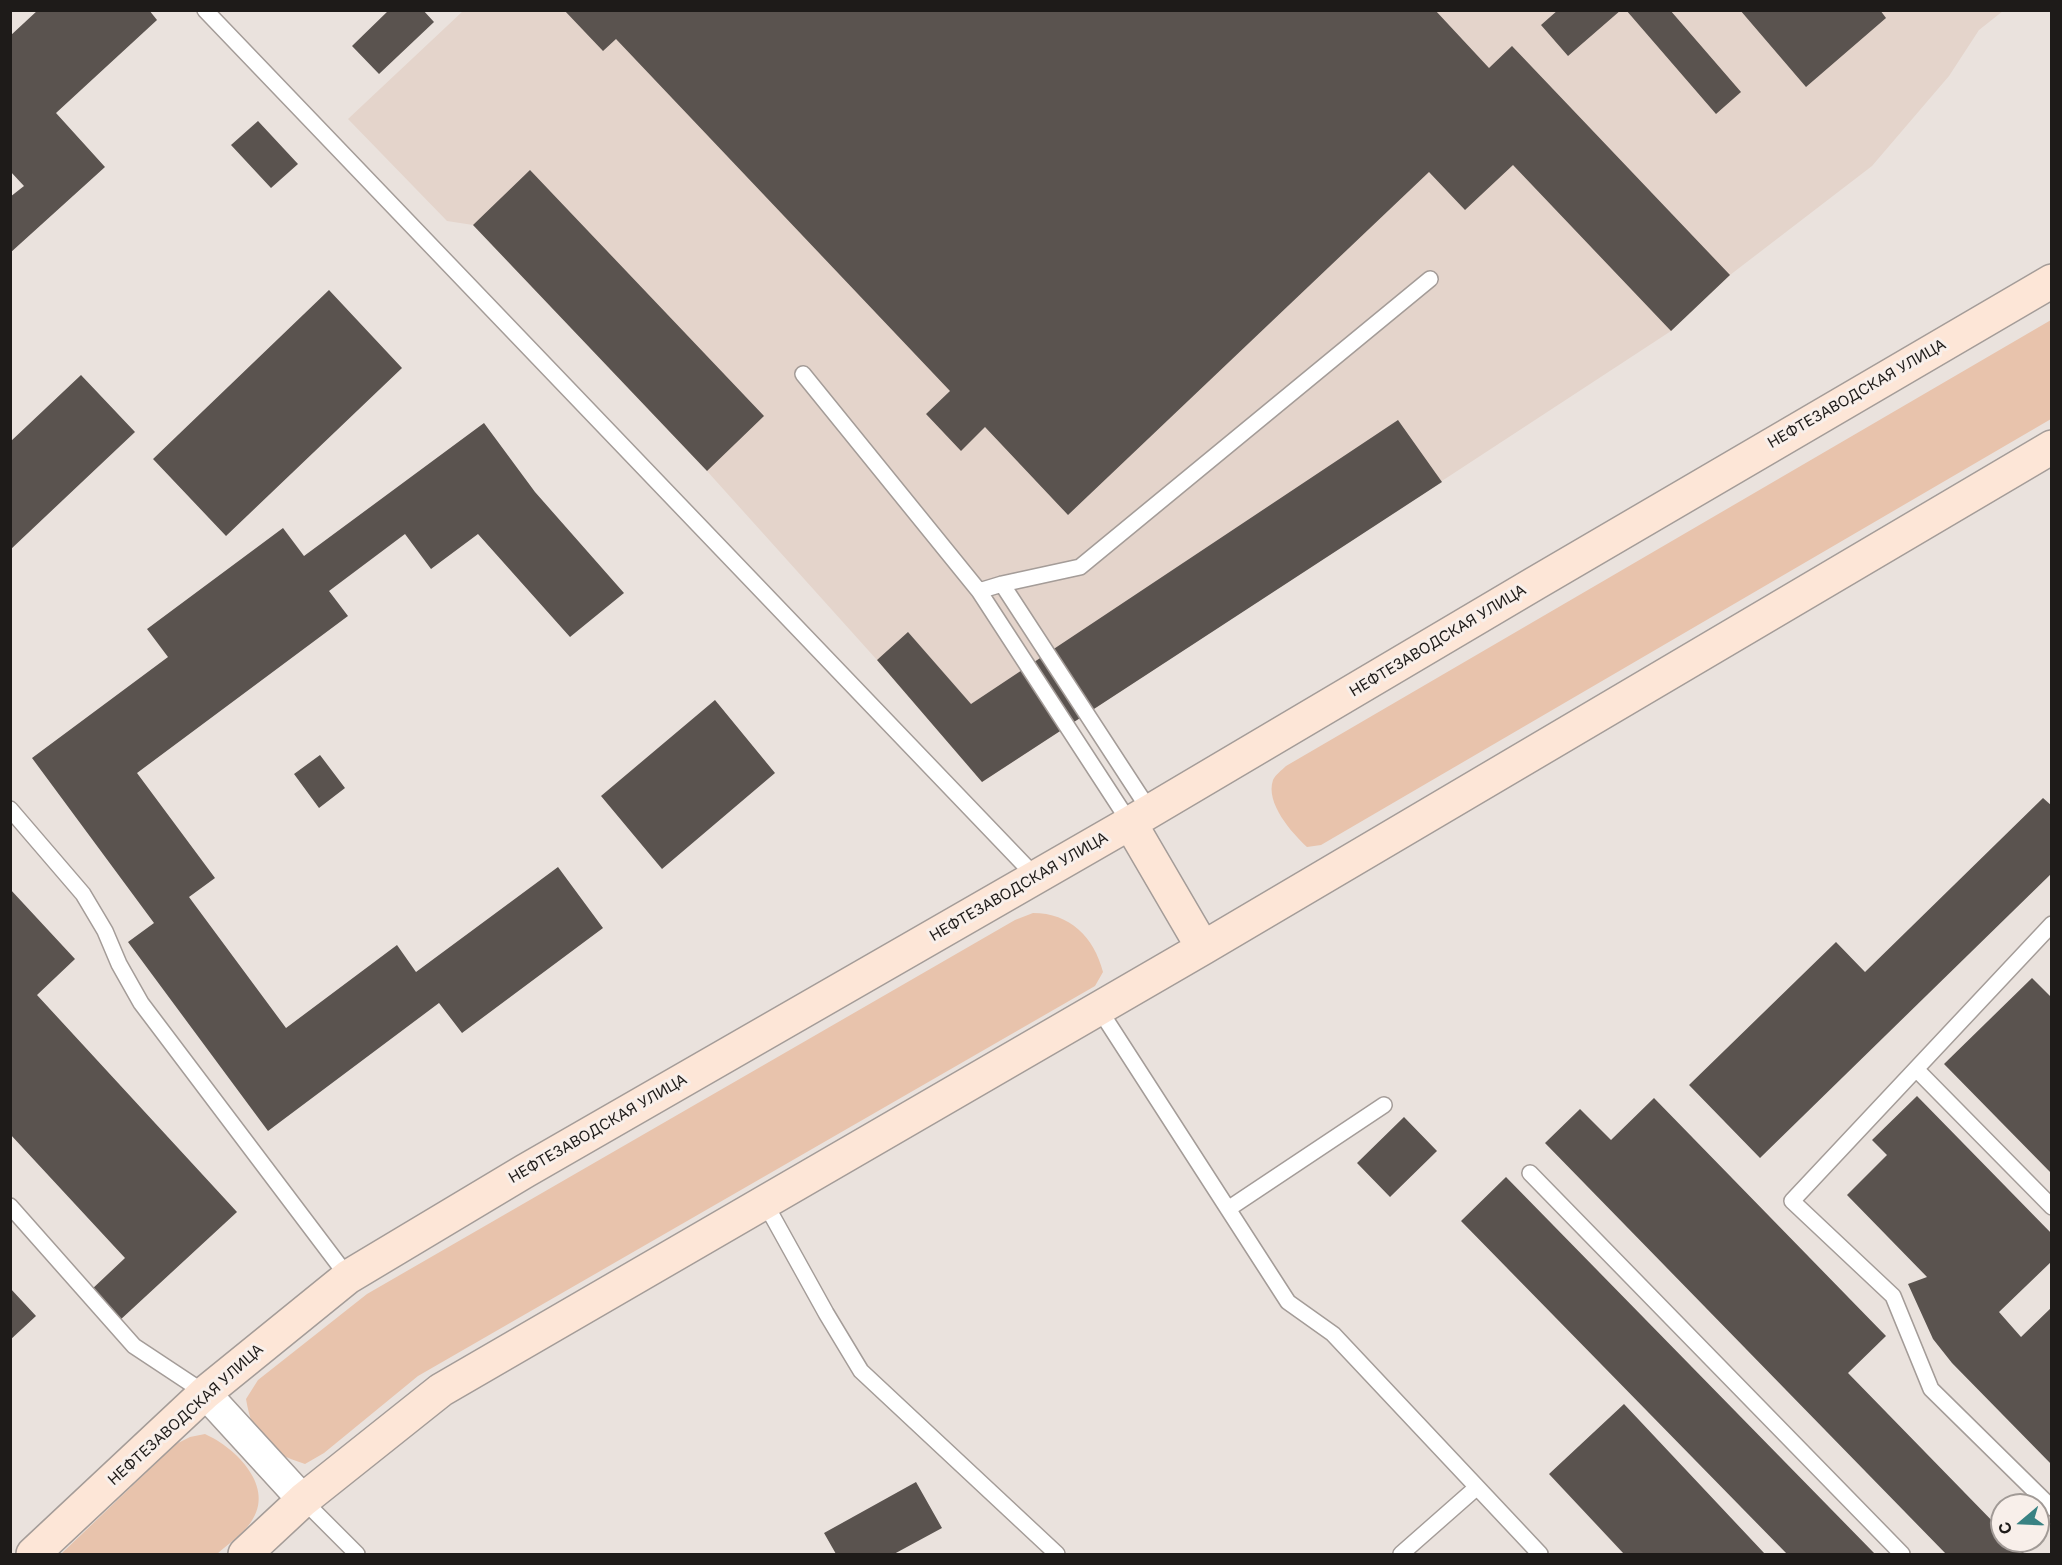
<!DOCTYPE html>
<meta charset="utf-8">
<style>
body{margin:0}
#map{position:relative;width:2062px;height:1565px;overflow:hidden;background:#eae2dd;font-family:Inter,sans-serif}
canvas{display:block}
.frame{position:absolute;inset:0;border:12px solid #1e1b19;pointer-events:none}
.north{position:absolute;left:1990px;top:1493px;width:60px;height:60px;box-sizing:border-box;background:#f8efea;border:2px solid #a19a96;border-radius:50%;rotate:251deg;font-size:16px;font-weight:700;line-height:24px;text-align:center;color:#1e1b19}
.north::after{content:'';display:block;margin:auto;width:21px;height:27px;background:#398283;clip-path:polygon(50% 0,100% 100%,50% 72%,0 100%)}
</style>
<div id="map">
<canvas width="2062" height="1565"></canvas>
<div class="frame"></div>
<div class="north">С</div>
</div>
<script>
const ctx = document.querySelector('canvas').getContext('2d');
ctx.lineJoin = 'round';
function fill(path, color) {
  ctx.fillStyle = color;
  ctx.fill(path, 'evenodd');
}
function stroke(path, color, width, dash) {
  ctx.strokeStyle = color;
  ctx.lineWidth = width;
  ctx.lineCap = dash ? 'butt' : 'round';
  ctx.setLineDash(dash || []);
  ctx.stroke(path);
}
function label(font, color, halo, rows, align = 'center') {
  ctx.font = font + ' Inter,sans-serif';
  ctx.lineWidth = 6;
  ctx.setLineDash([]);
  ctx.textBaseline = 'middle';
  ctx.strokeStyle = halo;
  ctx.fillStyle = color;
  for (const [text, x, y, turn = 0] of rows) {
    ctx.save();
    ctx.translate(x, y);
    ctx.rotate((+turn || 0) * Math.PI / 180);
    ctx.textAlign = isNaN(turn) ? turn : align;
    if (halo) ctx.strokeText(text, 0, 0);
    ctx.fillText(text, 0, 0);
    ctx.restore();
  }
}
const built = new Path2D(`
 M463,11h1540l-24,19 -30,46 -77,90 -142,109 -59,56 -689,451 -105,-122 -170,-189 -234,-246 -26,-4 -99,-102z`);
const green = new Path2D(`
 M2051,320v99l-730,426 -14,2c-15,-14 -42,-44 -34,-67 2,-5 9,-10 13,-14z
 M1033,913c37,0 61,24 70,59l-8,14 -677,390 -94,77 -19,11c-39,-13 -52,-24 -59,-65l12,-19 109,-86 648,-374z
 M205,1434c31,14 71,53 46,88 -8,12 -23,22 -34,32h-156l115,-110 14,-7z`);
const building = new Path2D(`
 M38,10h111l8,10 -101,93 49,54 -95,86v-56l14,-11 -14,-15v-135z
 M389,10h34l11,12 -55,52 -27,-28z
 M564,10h871l54,58 23,-22 218,229 -59,56 -158,-166 -48,45 -36,-38 -361,343 -83,-88 -24,24 -35,-37 24,-23 -334,-352 -13,12z
 M1558,10h63l-53,46 -27,-31z
 M1626,10h44l71,82 -25,22z
 M1740,10h140l6,8 -80,69z
 M258,121l40,43 -27,24 -40,-43z
 M530,170l234,246 -57,55 -234,-246z
 M329,290l73,78 -176,168 -73,-77z
 M81,375l54,57 -125,118v-108z
 M1398,420l44,62 -460,300 -105,-122 31,-28 63,72z
 M484,423l51,69 89,101 -54,44 -92,-103 -47,35 -26,-35 -76,57 19,25 -211,157 78,105 -26,19 97,131 111,-83 19,27 142,-105 45,61 -141,105 -23,-30 -171,128 -140,-189 26,-19 -122,-165 136,-101 -21,-28 136,-101 21,28z
 M715,700l60,73 -113,96 -61,-73z
 M320,755l25,33 -26,20 -25,-34z
 M2043,798l9,8v67l-292,285 -71,-73 147,-143 29,30z
 M10,889l65,70 -38,36 200,217 -118,109 -29,-30 35,-33 -115,-124z
 M2032,978l20,20v176l-108,-110z
 M1917,1096l135,138v27l-53,51 22,25 31,-30v158l-100,-102 -19,-24 -25,-55 19,-7 -80,-82 40,-40 -15,-15z
 M1654,1098l232,238 -38,37 154,158v10h10l13,13h-79l-401,-411 35,-34 31,31z
 M1404,1117l33,34 -47,46 -33,-34z
 M1506,1177l369,377h-88l-326,-333z
 M10,1288l26,28 -26,24z
 M1624,1404l141,150h-141l-75,-80z
 M916,1482l26,46 -48,26h-58l-12,-21z`);
const lane = new Path2D(`
 M205,10l831,867
 M803,374l176,217 151,232
 M1002,584l148,227
 M979,591l23,-7 78,-17 350,-288
 M10,809l73,85 22,37 14,33 22,39 207,274
 M2052,924l-260,277 101,95 38,93 121,119
 M1099,1009l189,293 45,32 207,220
 M1916,1069l136,138
 M1530,1173l372,381
 M765,1203l61,110 35,58 196,183
 M10,1206l124,140 71,47
 M1228,1209l156,-104
 M303,1500l54,54
 M1401,1554l75,-66`);
const street = new Path2D(`
 M205,1393l98,107`);
const secondary = new Path2D(`
 M1130,823l73,125
 M33,1554l172,-161 143,-116 177,-106 605,-348 404,-239 518,-303
 M245,1554l58,-54 138,-110 762,-442 849,-501`);
const streetNames = [
 ["НЕФТЕЗАВОДСКАЯ УЛИЦА",1857,394,-30],
 ["НЕФТЕЗАВОДСКАЯ УЛИЦА",1438,641,-31],
 ["НЕФТЕЗАВОДСКАЯ УЛИЦА",1019,887,-30],
 ["НЕФТЕЗАВОДСКАЯ УЛИЦА",598,1129,-30],
 ["НЕФТЕЗАВОДСКАЯ УЛИЦА",186,1415,-42]
];
fill(built, '#e4d4cb');
fill(green, '#e8c3ac');
fill(building, '#5a534f');
stroke(lane, '#a49c98', 18);
stroke(street, '#a49c98', 33);
stroke(secondary, '#a49c98', 36);
stroke(lane, '#fff', 15);
stroke(street, '#fff', 30);
stroke(secondary, '#fde6d7', 33);
label('15px', '#1e1b19', '#f8efea', streetNames);
</script>
